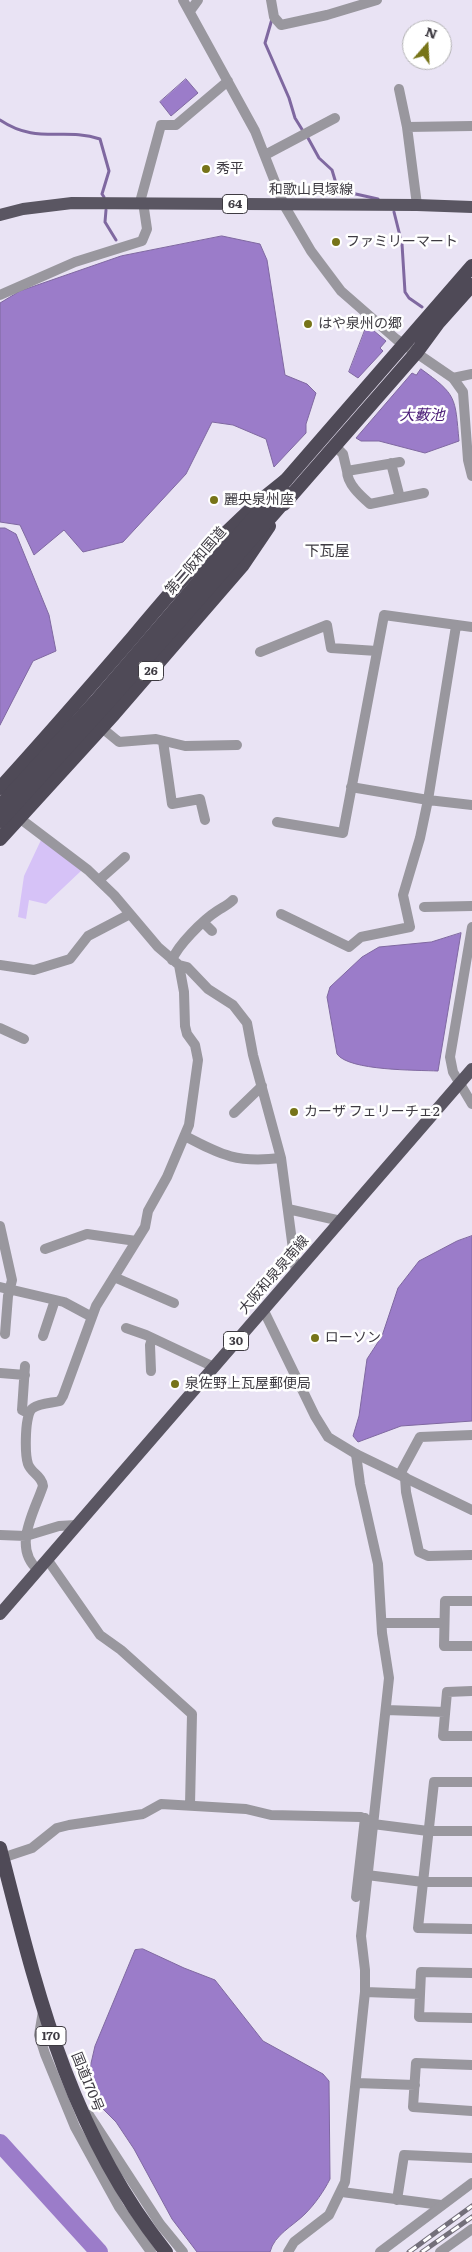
<!DOCTYPE html>
<meta charset="utf-8">
<style>
body{margin:0}
#map{position:relative;width:472px;height:2252px;overflow:hidden;background:#e9e3f4;font-family:Literata,serif}
canvas{display:block}
.north{position:absolute;left:402px;top:20px;width:50px;height:50px;box-sizing:border-box;background:#fff;border:1px solid #b2b1b3;border-radius:50%;rotate:19deg;font-size:14px;font-weight:700;line-height:20px;text-align:center;color:#3e3b42}
.north::after{content:'';display:block;margin:auto;width:18px;height:22px;background:#777418;clip-path:polygon(50% 0,100% 100%,50% 72%,0 100%)}
</style>
<div id="map">
<canvas width="472" height="2252"></canvas>
<div class="north">N</div>
</div>
<script>
const ctx = document.querySelector('canvas').getContext('2d');
ctx.lineJoin = 'round';
function fill(path, color) {
  ctx.fillStyle = color;
  ctx.fill(path, 'evenodd');
}
function stroke(path, color, width, dash) {
  ctx.strokeStyle = color;
  ctx.lineWidth = width;
  ctx.lineCap = dash ? 'butt' : 'round';
  ctx.setLineDash(dash || []);
  ctx.stroke(path);
}
function label(font, color, halo, rows, align = 'center') {
  ctx.font = font + ' Literata,"Noto Sans JP",serif';
  ctx.lineWidth = 5;
  ctx.setLineDash([]);
  ctx.textBaseline = 'middle';
  ctx.strokeStyle = halo;
  ctx.fillStyle = color;
  for (const [text, x, y, turn = 0] of rows) {
    ctx.save();
    ctx.translate(x, y);
    ctx.rotate((+turn || 0) * Math.PI / 180);
    ctx.textAlign = isNaN(turn) ? turn : align;
    if (halo) ctx.strokeText(text, 0, 0);
    ctx.fillText(text, 0, 0);
    ctx.restore();
  }
}
const green = new Path2D(`
 M41,840l41,30 -36,34 -17,-4 -3,19 -8,-2 6,-41z`);
const water = new Path2D(`
 M186,79l12,14 -27,23 -11,-14z
 M222,236l38,8 7,16 18,115 22,9 9,9 -10,31v9l-32,34 -8,-28 -33,-14 -21,-3 -26,52 -63,68 -40,10 -19,-22 -30,25 -14,-30 -20,-3v-219l20,-12 101,-35z
 M367,325l19,16 -6,7 3,3 -25,27 -9,-6z
 M421,369c36,26 34,28 38,72l-34,12 -46,-12h-18l-5,-3 56,-65 4,2z
 M0,528h5l11,6 33,81 7,36 -23,10 -33,64z
 M461,933l-23,138c-21,-1 -89,0 -101,-17l-10,-57 3,-10 32,-30 17,-10 52,-5z
 M472,1236v185l-71,5 -43,16 -5,-6 6,-20 8,-57 15,-23 16,-48 21,-27 38,-20z
 M143,1949l41,19 31,12 48,61 60,33 6,7 1,98c-6,12 -15,25 -25,35 -12,12 -31,21 -35,38h-73l-25,-33 -38,-70 -18,-27 -15,-15 -8,-14 -4,-21 6,-26 40,-96z`);
const stream = new Path2D(`
 M272,19l-7,24 24,55 6,20 8,13
 M0,120c37,25 64,7 100,19l9,32 -7,23 2,3
 M308,138l11,20 13,12 6,20 40,9
 M106,210l-1,12 11,18
 M394,212l8,32 3,48 4,6 13,9`);
const river = new Path2D(`
 M0,2143l99,109`);
const minor = new Path2D(`
 M183,0l72,131 29,74
 M271,0l3,17 7,8 46,-10 50,-15
 M190,11l8,-11
 M399,89l8,38 10,78
 M407,127l65,-1
 M265,155l70,-37
 M140,202l21,-77h15l52,-44
 M0,295l75,-33 67,-21 5,-12 -4,-27
 M453,378l19,-4
 M335,446l8,8 4,17 53,-9
 M391,463l9,35
 M347,471c0,13 14,25 23,33l54,-11
 M260,652l67,-27 4,23 46,3
 M102,728l17,14 37,-3 29,7 52,-1
 M163,741l9,63 28,-5 5,21
 M351,787l77,13 44,5
 M14,814l74,56 26,25 44,52 21,18 5,27 1,34 2,8 8,11 3,15 -9,65 -22,52 -19,34 -3,16 -49,79 -33,90 -3,5c-8,2 -20,2 -27,7 -9,5 -8,47 -5,56 3,9 14,12 15,22 -9,27 -31,61 -5,84
 M277,822l66,11 41,-218 88,12
 M99,880l26,-23
 M424,907l48,-1
 M281,914l68,33 12,-10 49,-10 -7,-32 17,-57 8,-38 28,-174
 M204,923l8,8
 M172,960c6,-15 31,-40 45,-49 6,-4 11,-6 16,-11
 M0,965l34,5 36,-11 18,-23 42,-22
 M179,965l8,2 21,22 25,16 14,18 6,32 28,103 15,114
 M0,1028l24,11
 M234,1113l28,-27
 M185,1136c38,20 52,27 96,22
 M288,1209l53,12
 M0,1226l12,54 -4,16 -3,38
 M45,1249l42,-15 49,7
 M114,1277l60,26
 M0,1287l64,15 28,15
 M126,1328l20,7 68,32
 M43,1336l12,-36
 M25,1366l-3,44 6,3
 M151,1371l-1,-26 2,-6
 M0,1373l25,2
 M400,1474l20,-37 52,-2
 M405,1477l1,15 13,60 9,4 44,-1
 M0,1535l26,1 33,-10 17,-1
 M47,1559l53,76 21,15 71,64 -2,91
 M472,1601h-27l-1,45h28
 M382,1623h62
 M472,1691l-25,1 -4,44h29
 M386,1710l59,2
 M472,1782h-38l-16,146 54,1
 M2,1858l30,-10 25,-20 12,-3 74,-11 18,-10 85,5 25,6 90,2 12,7 55,7h44
 M367,1875l56,7h49
 M356,1897l9,-79
 M472,1973l-51,-1 -2,45 53,1
 M365,1992l55,2
 M43,2011l-4,24 6,19 30,73 44,80 32,45
 M472,2065l-56,-2 -3,44 59,4
 M356,2083l59,2
 M89,2115l71,109 23,28
 M342,2192l99,13
 M397,2200l7,-45 68,3
 M288,2252l6,-10 35,-27 16,-33 20,-190v-22l-4,-34 28,-258 -7,-45 -4,-69 -18,-80 -4,-30
 M440,2252l32,-23`);
const tertiary = new Path2D(`
 M284,205l27,46 30,40 55,48 57,39 10,14 5,68 4,16
 M472,927l-22,130 3,15 19,32
 M263,1309l52,107 13,21 28,17 116,56
 M380,2252l92,-69`);
const primary = new Path2D(`
 M0,215l23,-6 49,-6 345,2 55,2
 M0,1614l472,-545`);
const trunk = new Path2D(`
 M284,504l132,-151 22,-30 34,-38
 M0,788c45,-49 89,-100 133,-151 47,-56 94,-112 153,-157l186,-214
 M0,839l114,-125 128,-148 27,-40
 M0,1848c38,148 69,282 166,404`);
const rail = new Path2D(`
 M409,2252l63,-46
 M422,2252l50,-35`);
const trunkBridge = new Path2D(`
 M0,806l96,-105 190,-221
 M0,821l110,-121 181,-206`);
const markers = [
 [206,169,5,"#777418"],
 [336,242,5,"#777418"],
 [308,324,5,"#777418"],
 [214,500,5,"#777418"],
 [294,1112,5,"#777418"],
 [315,1338,5,"#777418"],
 [175,1384,5,"#777418"]
];
const shields = [
 [235,204,25],
 [151,671,25],
 [236,1341,25],
 [51,2036,30]
];
const shieldNames = [
 ["64",235,204],
 ["26",151,671],
 ["30",236,1341],
 ["170",51,2036]
];
const poiNames = [
 ["秀平",216,169],
 ["ファミリーマート",346,242],
 ["はや泉州の郷",318,324],
 ["麗央泉州座",224,500],
 ["カーザ フェリーチェ2",304,1112],
 ["ローソン",325,1338],
 ["泉佐野上瓦屋郵便局",185,1384]
];
const streetNames = [
 ["和歌山貝塚線",311,190],
 ["第二阪和国道",196,561,-49],
 ["大阪和泉泉南線",274,1275,-49],
 ["国道170号",87,2082,68]
];
const waterNames = [
 ["大藪池",422,416]
];
const neighbourhoodNames = [
 ["下瓦屋",327,552]
];
fill(green, '#d6c2f7');
fill(water, '#9b7cc9');
stroke(water, '#7f68a0', 1);
stroke(stream, '#7f68a0', 3);
stroke(river, '#9b7cc9', 18);
stroke(minor, '#99979e', 10);
stroke(tertiary, '#99979e', 10);
stroke(primary, '#5a5662', 12);
stroke(trunk, '#4f4a57', 14);
stroke(rail, '#736f7a', 5);
stroke(rail, '#fff', 3, [9]);
stroke(trunkBridge, '#4f4a57', 14);
for (const [x, y, r, color] of markers) {
  const dot = new Path2D();
  dot.arc(x, y, r, 0, 2 * Math.PI);
  ctx.fillStyle = color;
  ctx.fill(dot);
  stroke(dot, '#fff', 2);
}
for (const [x, y, w] of shields) {
  const box = new Path2D();
  box.roundRect(x - w / 2, y - 9.5, w, 19, 4);
  ctx.fillStyle = '#fff';
  ctx.fill(box);
  stroke(box, '#3e3b42', 1);
}
label('bold 12px', '#3e3b42', null, shieldNames);
label('14px', '#3e3b42', '#fff', poiNames, 'left');
label('14px', '#3e3b42', '#fff', streetNames);
label('italic 15px', '#4a1c77', '#fff', waterNames);
label('15px', '#3e3b42', '#fff', neighbourhoodNames);
</script>
